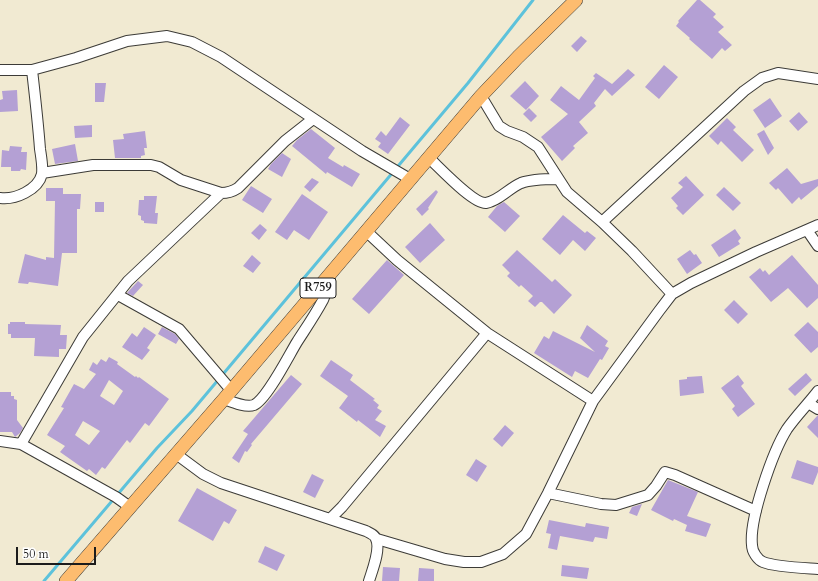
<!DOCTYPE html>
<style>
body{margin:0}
#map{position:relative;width:818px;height:581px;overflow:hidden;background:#f1ead2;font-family:Cardo,serif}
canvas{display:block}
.scale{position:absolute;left:16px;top:547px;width:80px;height:18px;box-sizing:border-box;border:2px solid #1c1c1c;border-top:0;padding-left:5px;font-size:12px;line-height:14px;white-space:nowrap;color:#1c1c1c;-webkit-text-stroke:3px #fff;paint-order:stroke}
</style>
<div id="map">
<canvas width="818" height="581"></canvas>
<div class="scale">50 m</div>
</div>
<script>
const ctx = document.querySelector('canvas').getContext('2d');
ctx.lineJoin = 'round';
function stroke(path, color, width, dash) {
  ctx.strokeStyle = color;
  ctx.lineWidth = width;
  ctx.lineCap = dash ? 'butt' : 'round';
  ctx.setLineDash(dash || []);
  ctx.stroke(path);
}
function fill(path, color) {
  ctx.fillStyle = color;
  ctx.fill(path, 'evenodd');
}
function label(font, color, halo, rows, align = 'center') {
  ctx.font = font + ' Cardo,serif';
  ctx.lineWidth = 4;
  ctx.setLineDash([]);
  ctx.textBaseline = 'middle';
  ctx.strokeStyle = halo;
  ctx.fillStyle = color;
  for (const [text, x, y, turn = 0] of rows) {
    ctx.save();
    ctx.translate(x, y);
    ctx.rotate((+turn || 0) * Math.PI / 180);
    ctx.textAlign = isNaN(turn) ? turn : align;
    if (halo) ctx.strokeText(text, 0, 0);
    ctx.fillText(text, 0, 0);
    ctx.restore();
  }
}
const stream = new Path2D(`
 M44,581l113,-133 35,-37 276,-328 65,-83`);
const building = new Path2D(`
 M697,0h3l16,14 -3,3 11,10 -6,5 14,13 -7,6 -3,-3 -10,11 -23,-20 1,-1 -14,-12 3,-4 -1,-1z
 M581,36l6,5 -10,11 -6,-6z
 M664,65l14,12 -19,22 -14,-12z
 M628,69l7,6 -23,21 -7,-7 -11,14 2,3 -17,16 9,11 -15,13 2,2 -13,13 -21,-24 27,-23 -18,-14 11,-14 18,14 16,-22 -2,-2 3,-3 16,11z
 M525,81l14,15 -13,14 -16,-14z
 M95,83h11l-2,19h-9z
 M17,90l1,21 -18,1v-12l3,-1 -1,-8z
 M770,98l12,18 -17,12 -12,-18z
 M529,108l8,8 -6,6 -8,-8z
 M799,112l9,10 -10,9 -9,-10z
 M400,117l10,8 -22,29 -10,-7 3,-4 -6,-4 6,-8 5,5z
 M727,118l9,9 -3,3 21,20 -12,12 -21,-21 -3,4 -9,-9z
 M92,125v12l-17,1 -1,-12z
 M311,129l24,19 -7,10 15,9 1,-2 16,9 -8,13 -25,-15 -1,2 -34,-28 5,-6z
 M764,130l10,18 -6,7 -11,-21z
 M145,131l2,17h-3l1,7 -4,1v2h-26l-2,-18 11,-1 -1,-5z
 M75,144l3,17 -23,3 -3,-15z
 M10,146l12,1 -1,5h6l-1,18 -5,-1 -1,2h-9v-4h-10l1,-17 7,1z
 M282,153l9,6 -9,18 -14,-8 3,-5z
 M787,168l14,16 17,-5v7l-17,14 -2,-3 -7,7 -14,-16 -2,2 -7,-7z
 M686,176l18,19 -21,20 -7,-7 2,-2 -7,-8 12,-11 -5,-4z
 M312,178l7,4 -9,10 -6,-5z
 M251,186l21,13 -9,14 -21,-13z
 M724,187l17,16 -8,8 -17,-16z
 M46,188h17v6h18l-1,15h-3v44h-15l-4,33 -29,-4 -1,2 -10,-1 7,-29 21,6v-3l8,1 1,-57h-9z
 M436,190l2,2 -10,16 1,1 -7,7 -6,-7z
 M302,194l26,18 -19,28 -15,-10 -7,10 -12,-8z
 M144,196h13l-2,17h3l-1,11 -13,-1v-2l-3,-1v-4l-3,-1 1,-15h5z
 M95,202h9v10h-9z
 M504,202l16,14 -15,16 -17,-15 9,-11z
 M563,215l22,18 2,-2 9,7 -11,13 -12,-11 -13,15 -18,-16z
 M430,223l15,17 -25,23 -15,-16z
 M260,224l7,6 -8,10 -8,-7z
 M735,229l6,9 -3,3 2,3 -21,13 -8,-12z
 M517,250l35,32 3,-3 17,16 -18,19 -12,-12h-2l-5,5 -7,-6 5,-5 -12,-11 -2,2 -12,-11 3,-3 -8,-8z
 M690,250l4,5 2,-1 6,9 -15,11 -10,-15z
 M252,255l9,8 -8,10 -10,-7z
 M792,255l26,30v13l-11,10 -19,-20 -17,14 -22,-25 11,-9 3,4 2,-2 4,5z
 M387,260l17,15 -35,39 -17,-15z
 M138,281l5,4 -10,11 -6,-3z
 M734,300l14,14 -10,10 -14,-14z
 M10,322h15v2l36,1 -1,10h7l-1,14h-7v8l-25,-1 1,-18h-24v-4h-3v-10h2z
 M808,322l10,10v15l-7,6 -17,-18z
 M587,325l21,16 -3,5 4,2 -7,12 -2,-1 -12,19 -13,-7 -3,6 -38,-24 10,-17 5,3 4,-8 42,21 -15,-14z
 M144,327l12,8 -9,13 3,2 -8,10 -20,-13 10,-14 5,4z
 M162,327l13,7 4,5 -3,5 -18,-10z
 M109,357l9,5 -1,2 18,13 1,-1 2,2 1,-1 30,22 -20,27 -4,-3 -15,20 -3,-3 -22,29 -3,-2 -6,8 -7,-6 -2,2 -27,-19 5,-6 -18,-11 17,-27 -3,-1 13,-23 10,5 12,-15 -7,-4 4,-8 4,3 4,-6 5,3zM109,380l14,11 -9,14 -14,-9zM83,421l17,10 -11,14 -14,-10z
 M331,360l22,15 -3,5 25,19 -2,1 6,5 -2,3 5,3 -7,9 11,6 -6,11 -22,-17 -1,2 -18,-14 9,-12 -28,-20z
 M806,373l6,7 -17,16 -7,-7z
 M291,375l11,9 -51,60 1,1 -5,7 -2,-1 -6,12 -7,-5 16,-24 -5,-3z
 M738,375l6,8 -3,3 14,18 -17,13 -6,-8 3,-3 -14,-18z
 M702,376l2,17 -24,3 -1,-16 8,-1v-2z
 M0,392h11v4h3v3l3,1v20l6,8 -3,5 -5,4 -3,-5h-12z
 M818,415v23l-11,-11z
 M505,425l9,8 -12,14 -9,-8z
 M476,459l11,7 -10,16 -11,-7z
 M797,460l21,7v5l-5,13 -22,-7z
 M312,474l12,6 -9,18 -12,-6z
 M668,480l30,12 -11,24 24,8 -5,13 -21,-6 2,-6 -13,-6 -1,2 -22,-11z
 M197,488l40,22 -8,14 -5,-3 -11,20 -35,-20z
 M642,504l-5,12 -8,-3 3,-6z
 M549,520l36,7 1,-4 23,4 -2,12 -12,-2 -2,5 -33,-6 -3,14 -9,-2 3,-14 -5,-1z
 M265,546l20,9 -8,16 -19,-9z
 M562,565l27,3 -2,11 -26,-3z
 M383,567l17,1 -1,13h-17z
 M419,568l15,1v12h-16z`);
const minor = new Path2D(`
 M0,70h32l44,-12 51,-17 40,-5 25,6 29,15 141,94 48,28
 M481,96l18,30 8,5 16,6 15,10 29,45 35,30 30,29 40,43
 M429,158c10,9 44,46 57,45 13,-2 23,-15 35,-20 11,-4 24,-4 36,-4
 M42,173l51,-8h58l8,2 22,13 40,13c7,0 11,-1 17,-5l47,-47 28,-22
 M0,198c15,2 38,-8 42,-24 1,-8 -1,-18 -2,-25 -2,-27 -5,-53 -8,-79
 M602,222l142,-131 18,-13 16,-5 40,6
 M807,230l11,16
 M366,231l31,29 90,73 106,68
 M118,295l61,34 52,61
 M818,391c-10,13 -22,25 -31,38 -14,22 -38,90 -35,116 0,7 6,15 11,17 12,5 41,6 55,7
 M224,399c8,3 22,9 30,6 13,-6 35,-50 43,-63 9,-14 18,-27 26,-42 3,-7 5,-16 7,-24
 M808,403l10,6
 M0,441l21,3 95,53 14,10
 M21,444l62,-107 45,-56 93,-88
 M176,454l27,20 18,9 145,48c4,2 9,4 10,8 5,10 -4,32 -7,42
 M548,493l53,11 15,1 32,-10 8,-9 9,-14 10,3 81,36
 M330,519l12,-12 145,-174
 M377,539l68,20 19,3h17l22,-8 23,-20 22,-41 45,-92 66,-90 13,-17 19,-11 65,-31 62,-27`);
const major = new Path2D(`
 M66,581l158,-182 257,-303 37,-39 58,-57`);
const shields = [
 [318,288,36]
];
const shieldNames = [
 ["R759",318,288]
];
stroke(stream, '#5dc2db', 3);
fill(building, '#b4a0d4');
stroke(minor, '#3c3b37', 12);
stroke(major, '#3c3b37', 14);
stroke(minor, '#fff', 10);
stroke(major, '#fdbc6f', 13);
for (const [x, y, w] of shields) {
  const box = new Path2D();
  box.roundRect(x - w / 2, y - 10, w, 20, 3);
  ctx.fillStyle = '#fff';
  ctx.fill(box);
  stroke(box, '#1c1c1c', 1);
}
label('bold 12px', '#1c1c1c', null, shieldNames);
</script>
